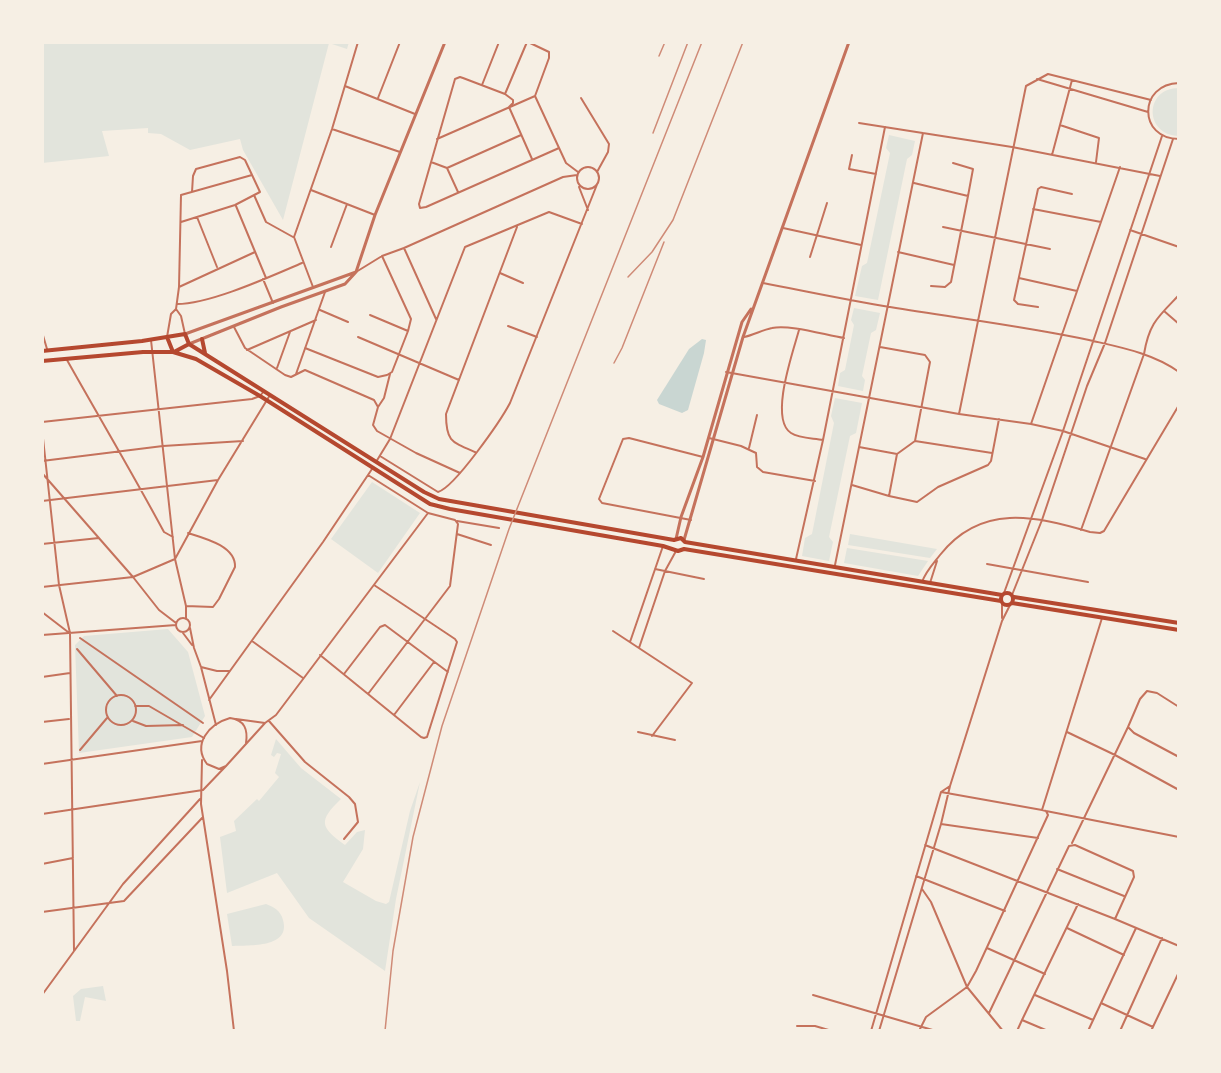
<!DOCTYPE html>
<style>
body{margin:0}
#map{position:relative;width:1221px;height:1073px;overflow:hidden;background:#f6efe4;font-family:Overpass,sans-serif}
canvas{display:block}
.frame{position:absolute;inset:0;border:44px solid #f6efe4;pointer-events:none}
</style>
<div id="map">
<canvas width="1221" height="1073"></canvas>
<div class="frame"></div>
</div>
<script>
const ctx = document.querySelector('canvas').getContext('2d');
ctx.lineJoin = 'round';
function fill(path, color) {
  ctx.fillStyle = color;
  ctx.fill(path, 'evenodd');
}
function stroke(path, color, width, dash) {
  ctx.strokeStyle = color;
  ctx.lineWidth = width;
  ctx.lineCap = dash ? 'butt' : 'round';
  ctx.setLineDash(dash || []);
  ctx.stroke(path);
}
const green = new Path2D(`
 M42,42h307l-2,7 -18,-6 -46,177 -40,-70 -3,-11 -50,11 -29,-16 -13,-1v-5l-46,3 7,25 -67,7z
 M1179,88v48c-35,-1 -35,-48 0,-48z
 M889,135l26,6 -3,14 -5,4 -29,141 -23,-4 7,-30 5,-3 23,-110 -4,-5z
 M854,308l26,5 -4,17 -5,3 -9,43 3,4 -2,11 -25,-5 2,-13 5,-3 9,-45 -3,-5z
 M835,398l27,5 -6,30 -6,3 -21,101 4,5 -4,19 -27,-5 3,-18 7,-4 22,-111 -3,-7z
 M372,482l48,31 -42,60 -47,-34z
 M850,534l87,15 -7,9 -82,-13z
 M847,548l81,13 -10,15 -74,-13z
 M168,629l20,23 17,64 -13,21 -113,16 -4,-108 9,-9z
 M276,739l25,29 40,31c-23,22 -21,28 4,46l12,-13 8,-2 -2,19 -20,33 33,19 10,3 3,-2 21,-91 10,-29 -24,117 -11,72 -76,-53 -32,-45 -50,20 -7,-56 16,-6 -2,-10 23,-22 2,2 20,-24 -4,-4 6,-19 -4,-1 -3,4 -3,-2z
 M266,904c8,3 15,7 17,16 8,28 -33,25 -51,26l-5,-32z
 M103,986l3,15 -21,-4 -5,24h-4l-3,-25 8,-7z`);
const water = new Path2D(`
 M702,339l4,1 -2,13 -16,57 -6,3 -23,-9 -2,-4 32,-51z`);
const pedestrian = new Path2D(`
 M80,638l123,85
 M77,649l40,47
 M106 710a15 15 0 1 1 30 0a15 15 0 1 1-30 0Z
 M135,706h14l55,32
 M133,721l13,5 37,-1
 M80,750l27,-32`);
const minor = new Path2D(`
 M527,42l-22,52 8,6v3l-4,4 23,52
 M528,42l21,10v6l-14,38 31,67 12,9
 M1037,79l111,33
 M1179,83c-41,1 -41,56 0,56
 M482,85l17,-43
 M345,86l70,28
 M505,94l-42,-16 -3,-1 -5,2 -36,125 1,4 6,-1 133,-59
 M378,98l22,-56
 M581,98l28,46 -1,8 -11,20
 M859,123l153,24 148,29
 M1060,125l39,13 -3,24
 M332,129l68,23
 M437,139l98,-43
 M852,155l-3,14 27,5
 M1052,155l20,-75
 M431,162l16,6 74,-33
 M953,163l20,6 -5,27
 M577 178a11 11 0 1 1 22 0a11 11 0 1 1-22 0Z
 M447,168l11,24
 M914,183l54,13 -17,86 -6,5 -14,-1
 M579,187l9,23
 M311,190l64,25
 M254,195l12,27 27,15
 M236,206l30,72
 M1033,209l68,13
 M197,217l20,50
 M181,222l54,-17 25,-13 -15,-32 -5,-3 -44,12 -3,7 -1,16
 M943,227l107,22
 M783,228l78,17
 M1130,230l49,17
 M331,247l16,-43
 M404,248l32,71
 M898,252l56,13
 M810,257l17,-54
 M356,272l26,-16 22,-8 159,-71 14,-2
 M500,273l23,10
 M1019,278l58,13
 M263,279l10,24
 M763,283c42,8 84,17 127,24 66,11 133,19 199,33 30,7 64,13 90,32
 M179,287l76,-35
 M313,287l-19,-50 38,-108 26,-87
 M177,304c33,0 92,-27 125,-41
 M1038,307l-20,-3 -4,-4 24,-111 3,-2 31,7
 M176,309l3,-22 2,-92 71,-20
 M176,309l5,7 4,18
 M320,310l28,12
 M1164,311l15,13
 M370,315l38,16
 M508,326l29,11
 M234,327l11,21 40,27 6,2 14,-7 69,30 4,7 -5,18 4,6 39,22 44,20
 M799,330c-6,22 -30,89 -8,103 9,6 23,5 32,7
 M42,332l5,17
 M167,337l4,-23 5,-5
 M358,337l101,43
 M744,337c10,-2 18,-7 28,-9 17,-4 53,7 72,10
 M151,340l24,219 11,47v13
 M880,347l45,8 5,7 -15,79
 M305,348l73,29 9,-2 5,-3 16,-41 3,-12 -29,-63
 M247,350l69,-30
 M67,360c32,57 66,114 97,172l9,5
 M277,368l13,-36
 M726,372l233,42 72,10 32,7 82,28
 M296,374l29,-82
 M378,407l6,-9 6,-24
 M959,414l67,-328 22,-12 103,26
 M42,422l210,-23 8,-3 4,-5
 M1031,424l89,-257
 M42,429l17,156 11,48 4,318
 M709,438l32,8 15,7 1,14 6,5 52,9
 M859,447l38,7
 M749,448l8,-33
 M475,452c-24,-10 -29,-11 -29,-38l71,-187
 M380,456l58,36c17,-5 63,-72 72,-89l88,-221
 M42,461l121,-15 80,-5
 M376,462l14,-23 75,-192 84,-35 33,12
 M42,473l91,104 26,33 17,13
 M368,475l60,38 27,7 3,4 -8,62 -82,108
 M852,485l37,11 28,6 21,-15 50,-22 3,-4 8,-42
 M889,496l8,-42 18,-13 77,12
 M42,501l176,-21
 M691,520l-89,-17 -3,-4 24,-60 6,-1 74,19
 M457,521l42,7
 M1081,530l63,-176c5,-31 14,-37 35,-59
 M457,534l34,11
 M42,544l57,-6
 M175,559l43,-79 52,-85
 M796,559l27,-119 62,-313
 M987,564l101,18
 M835,565l88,-432
 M655,569l49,10
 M922,582c4,-11 11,-18 18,-27 41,-52 95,-39 150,-23l10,1 4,-2 75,-126
 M930,583l7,-22
 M42,587l91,-10 42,-18
 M1004,593l59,-162 99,-295
 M1012,595l30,-75 45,-134 18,-43 68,-204
 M186,606l27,1 6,-8 16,-32c1,-21 -31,-29 -47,-34
 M42,612l26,20
 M176 625a7 7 0 1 1 14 0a7 7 0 1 1-14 0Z
 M1002,618v-15
 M190,628l4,20 7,19 15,58
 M613,631l79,52 -40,53
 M183,633l9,12
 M42,635l134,-10
 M252,641l51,37
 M630,642l33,-96
 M639,648l26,-77 11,-20
 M320,655l101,82 3,1 3,-1 30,-95 -2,-3 -81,-54
 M201,667l16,4h13
 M344,674l36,-47 5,-2 63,47
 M42,677l28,-4
 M209,700l114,-158 49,-73
 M1179,707l-22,-14 -10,-2 -7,8 -12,28 6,6 45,24
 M394,715l40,-53
 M236,719l29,4
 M269,721l36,41 44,35 6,7 3,18 -14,17
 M42,722l27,-3
 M638,732l37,8
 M1067,732l48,23 64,35
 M246,743c2,-13 -1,-23 -16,-25 -21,6 -38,26 -23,46l12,5 7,-3 39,-43 11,-8 152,-202
 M202,760l-1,44 26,167 7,60
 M42,764l160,-23
 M1042,810l60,-192
 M1046,811l133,26
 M42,814l161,-24 23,-24
 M941,824l97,14
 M1072,843l56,-116
 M925,845l190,74 64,27
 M42,864l31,-6
 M1057,869l67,27
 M916,876l89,35
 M922,889l9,13 36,85 36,44
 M42,912l82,-11 79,-84
 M1067,928l57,27
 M987,948l58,26
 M42,995l81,-111 77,-85
 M813,995l123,36
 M1035,995l58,25
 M1101,1003l52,24
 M989,1013l80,-167 6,-1 58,26 1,6 -19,42
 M797,1026h18l17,5
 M871,1031l70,-239 9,-6
 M879,1031l62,-207 9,-38 52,-165 8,-16
 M919,1031l7,-14 41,-30 9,-16 72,-156 -2,-4 -4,-1 -101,-18
 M1017,1031l5,-11
 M1048,1031l-26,-11 56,-116
 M1088,1031l48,-103
 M1120,1031l42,-93
 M1151,1031l28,-59`);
const tertiary = new Path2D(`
 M185,334l171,-62
 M189,344l92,-37 64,-23 11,-12 19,-57 70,-173
 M676,539l5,-22 22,-60 39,-135 9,-13
 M684,540l59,-203 106,-295`);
const secondary = new Path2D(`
 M167,337l6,15
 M202,339l3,14
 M42,351l100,-10 43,-7 4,10 235,148 15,7 235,41 7,-2 4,4 317,53
 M174,352l15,-8
 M42,361l101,-9h30l23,7 64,37 170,108 20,5 213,37 15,5 6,-2 317,52
 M1001 599a6 6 0 1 1 12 0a6 6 0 1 1-12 0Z
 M1014,597l165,26
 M1012,603l167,27`);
const rail = new Path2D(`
 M659,56l6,-14
 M653,133l35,-91
 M628,277l24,-25 21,-32 70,-178
 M614,363l8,-15 42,-106
 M385,1031l8,-80 20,-114 29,-111 67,-197 193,-487`);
fill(green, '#e2e4dc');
fill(water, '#c9d6d2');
stroke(pedestrian, '#c5725c', 2);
stroke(minor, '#c5725c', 2);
stroke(tertiary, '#c5725c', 3);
stroke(secondary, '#b5482f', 4);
stroke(rail, '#cf8b77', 1.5);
</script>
